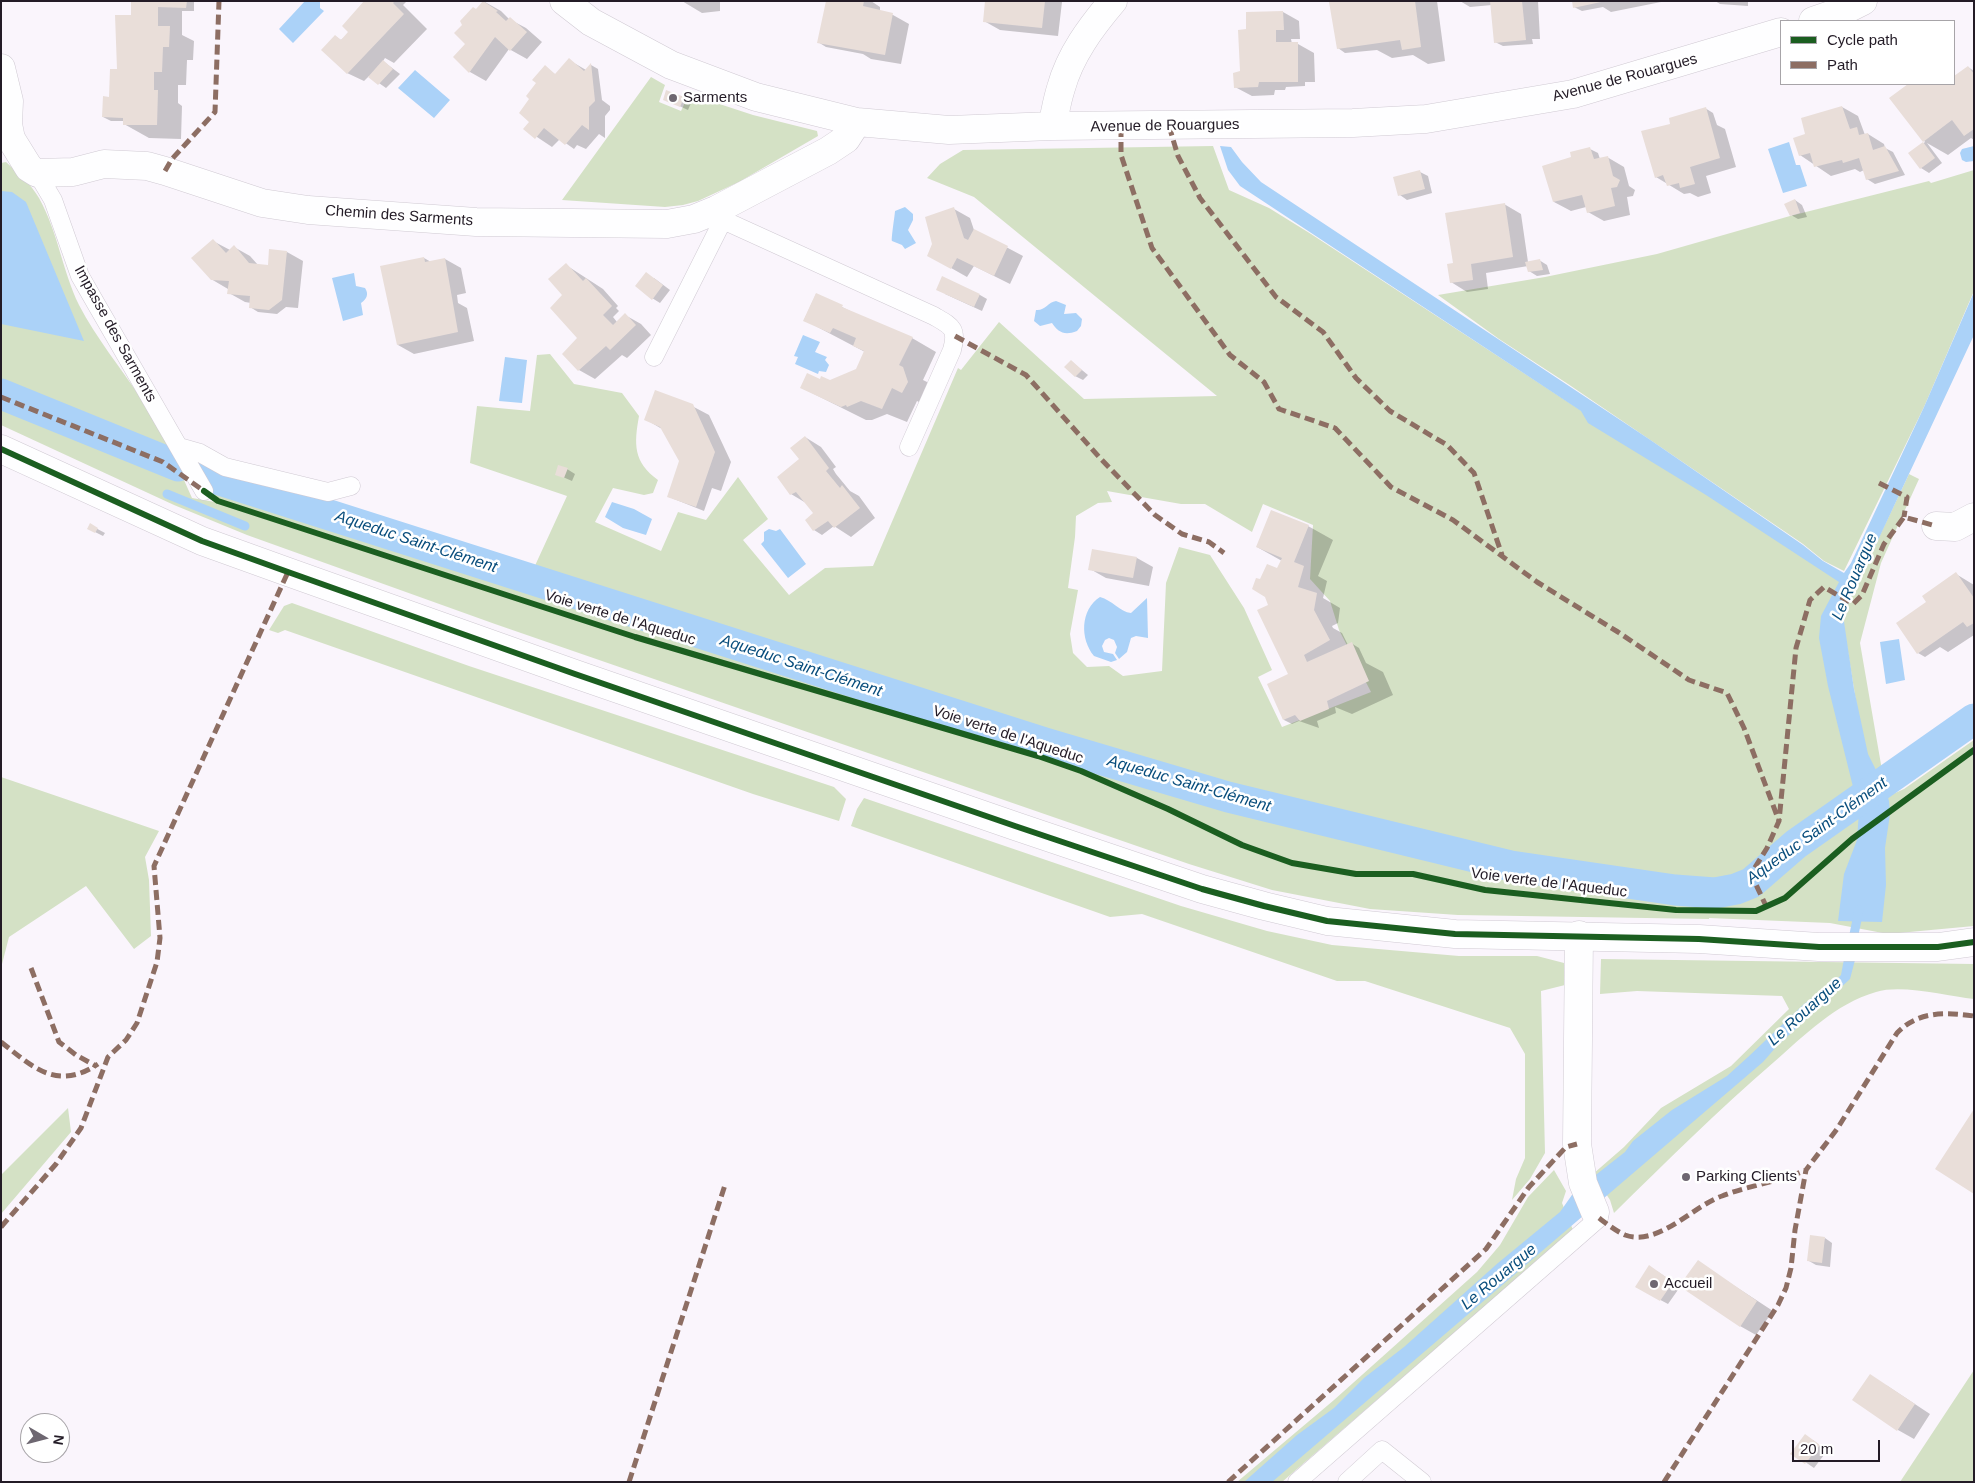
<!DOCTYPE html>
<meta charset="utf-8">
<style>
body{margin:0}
#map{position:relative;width:1975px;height:1483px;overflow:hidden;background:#faf5fc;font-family:Arial,sans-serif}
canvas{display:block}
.frame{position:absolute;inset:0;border:2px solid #231b26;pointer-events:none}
.legend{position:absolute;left:1780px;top:20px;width:175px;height:65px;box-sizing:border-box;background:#fff;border:1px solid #a7a4a8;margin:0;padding:6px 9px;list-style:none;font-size:15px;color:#231b26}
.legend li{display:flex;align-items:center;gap:10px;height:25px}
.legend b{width:25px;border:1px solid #a7a4a8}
.north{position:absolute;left:20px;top:1413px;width:50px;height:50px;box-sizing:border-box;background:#fff;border:1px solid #a7a4a8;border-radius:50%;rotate:98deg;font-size:14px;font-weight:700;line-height:20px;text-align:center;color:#231b26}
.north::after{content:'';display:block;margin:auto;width:18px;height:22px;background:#6e6771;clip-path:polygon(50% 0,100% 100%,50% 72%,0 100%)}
.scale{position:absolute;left:1792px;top:1440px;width:88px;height:22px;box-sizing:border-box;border:2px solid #231b26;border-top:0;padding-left:6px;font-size:15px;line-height:18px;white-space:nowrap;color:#231b26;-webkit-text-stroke:4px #fff;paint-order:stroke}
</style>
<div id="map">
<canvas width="1975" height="1483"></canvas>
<div class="frame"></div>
<ul class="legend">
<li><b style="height:6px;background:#1b5e20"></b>Cycle path</li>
<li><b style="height:6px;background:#8d6e63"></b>Path</li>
</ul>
<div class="north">N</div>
<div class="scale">20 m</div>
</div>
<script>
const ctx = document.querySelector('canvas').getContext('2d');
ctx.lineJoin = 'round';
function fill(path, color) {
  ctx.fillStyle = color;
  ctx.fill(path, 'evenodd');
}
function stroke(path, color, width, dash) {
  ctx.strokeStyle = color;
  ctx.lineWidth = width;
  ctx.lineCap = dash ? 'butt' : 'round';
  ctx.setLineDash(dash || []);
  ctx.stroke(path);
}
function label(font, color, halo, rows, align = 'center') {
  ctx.font = font + ' Arial,sans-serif';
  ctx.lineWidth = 5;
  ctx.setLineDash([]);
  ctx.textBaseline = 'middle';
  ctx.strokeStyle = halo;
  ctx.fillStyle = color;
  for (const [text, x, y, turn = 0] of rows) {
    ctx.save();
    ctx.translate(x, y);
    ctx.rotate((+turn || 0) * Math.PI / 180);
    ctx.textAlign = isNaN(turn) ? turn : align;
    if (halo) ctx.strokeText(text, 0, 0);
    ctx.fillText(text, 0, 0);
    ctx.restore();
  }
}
const green = new Path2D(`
 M651,77l14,8 -6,17 22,9 8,-17 64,21 64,16 1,5 -79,46 -41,19 -15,4 -18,2 -103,-7z
 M1213,146l16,44 40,18 42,26 531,347 -19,50 41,176 40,-18 70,-49v186l-86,8 -58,-11 -121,-5v1l-251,-4 -88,-6 -98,-19 -83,-26 -694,-240 -248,-89 -73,-30 -173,-80v-262l5,-1c12,11 25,22 33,36 19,34 23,72 40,107 17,33 42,63 63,95 20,30 35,64 50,98l23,4 -8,-30 252,84 74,14 34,-74 -97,-33 7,-57 53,5 7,-56 13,-1 24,30 48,9 17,23c-5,28 -6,46 19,64l-5,13 -9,2 -31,-7 -18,34 66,29 17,-39 28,8 32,-43 30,42 -25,21 46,55 36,-27 48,-2 85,-198 3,2 38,-48 85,77 133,-3 -243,-199 -47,-19 13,-14 23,-14zM1107,491l74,13h24l47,28 11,-28 50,21 -3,54 20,22 9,29 32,62 -89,35 -24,-50 14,-7 -28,-62 -34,-53 -31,-8 -13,36 -4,88 -39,5 -14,-10 -22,1 -14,-14 -3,-19 8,-44 -10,-2 7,-51 1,-21 22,-13 14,-1z
 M1974,170v121l-50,116 -80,164 -20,-10 -21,-17 -235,-160 -69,-45 -61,-44 107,-18 112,-23 133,-38 139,-35 2,2z
 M1909,474l10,5 -38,84 -21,80 23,133 4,8 -4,3 -14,-27 -8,-28 -19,-117z
 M292,603l177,63 365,121 12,12 -7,22 -86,-27 -468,-164 -7,3 -9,-3 15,-24z
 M1974,708v21l-82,58 -8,-16z
 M1,777l158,54 -14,26 4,23 2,56 -17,13 -48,-63 -77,51 -8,31z
 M864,798l317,108 86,25 65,14 127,11h78l27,7 1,22 -24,6 4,162 -15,26 -18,21 4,-21 9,-21v-104l-15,-26 -145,-47h-28l-195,-67 -32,3 -259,-91 6,-17z
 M1601,959l373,5v35c-27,-3 -72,-15 -98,-7 -41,12 -71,43 -102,70 -56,48 -108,100 -160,151l-4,-13 -17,-26 31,-27 37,-39 70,-42 58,-57 -7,-13 -145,-5 -37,3z
 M68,1108l3,24 -70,82v-39z
 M1554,1170l12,21 -4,12 11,27 -291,252h-45l97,-82 143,-128 23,-27 28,-48z
 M1974,1370v112h-74z`);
const water = new Path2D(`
 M305,1h15v7l4,3 -31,32 -14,-14z
 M415,70l35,30 -16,18 -36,-30z
 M1789,142l7,23h4l7,21 -24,7 -15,-44z
 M1220,146l11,1 11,15 19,20 388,257 154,106 20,16 21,12 7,-10 73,-156 50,-115v43l-131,280 11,74 14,65 17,34 4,13 1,13 -5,34 1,37 -4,37 -44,-1 6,-47 13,-34 2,-29 -31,-125 -9,-48 2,-22 18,-34 -133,-87 -118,-72 -7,-12 -341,-225 -12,-16z
 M1974,146v15l-8,1 -4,-2 -2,-7 2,-4z
 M1,191l11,1 14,10 58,139 -83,-17z
 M905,207l8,7v6l-5,10 8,13 -11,6 -3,-4 -10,-4c-1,-2 3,-27 3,-30z
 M354,273l2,13 9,2c4,6 2,11 -4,15l2,12 -20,6 -11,-43z
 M1056,301l10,4 -2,9 12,-1 6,6 -1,7 -4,5c-13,5 -19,1 -25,-8l-12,3 -6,-5 2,-11c9,1 12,-8 20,-9z
 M803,335l17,7 -5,10 12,5 -2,3 4,5 -3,7 -7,-1 -1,3 -23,-10 3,-7 -4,-1z
 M505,357l22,3 -5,43 -23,-2z
 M612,502l22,7 18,10 -6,16 -23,-7 -18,-11z
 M769,529l7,2 4,-2 26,35 -18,14 -27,-34 3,-3v-9z
 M1100,597c12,3 20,15 31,16l16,-15 1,40 -12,-2 -5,2 -4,14 -8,7 -4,-6 2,-6 -3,-7 -5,-2 -4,2 -3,6 2,6 9,2 4,6 -6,2 -17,-6c-14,-17 -14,-46 6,-59z
 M1899,639l6,41 -19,4 -6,-42z
 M1844,959l11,1 -5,19 -73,67 -14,16 -491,420h-28l53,-47 37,-27 30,-30 40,-31 94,-84 62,-51 14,-20 51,-40 8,-11 39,-31 55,-34 21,-19 56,-53 31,-23 6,-6z`);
const shadow = new Path2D(`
 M132,1h62v10h-12v24l12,6 -1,19h-6l-1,25h-8v18l4,3 -1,33 -32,-1 -25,-14 1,-3h-14l-8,-4 8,-19 21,-81z
 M366,1h41l-4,4 24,24 -33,34 -9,-5 -2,3 17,13 -14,14 -17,-12 -5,5 -17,-8 -12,-37 6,4 9,-8z
 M682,1h38v10l-18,2z
 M827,1h44l9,6v4l13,4 16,9 -8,40 -30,-5 -8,-5 -37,-7 -8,-5z
 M986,1l76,1 -4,34 -58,-6 -16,-9z
 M1337,1h100l8,60 -17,3 -15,-9 -21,3 -15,-8 -32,3 -7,-5 -8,-45z
 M1460,1h78l2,38h-8l1,5 -30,2 -8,-4 -3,-37 -22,2z
 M1573,1h93l-55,11 -8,-5 -21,4 -8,-4z
 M1715,1h33v5l-28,-2z
 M485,2l16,9 8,8 17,9 16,14 -15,17 -18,-10 -23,32 -16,-9 -15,-15 12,-13 9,-33z
 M1283,12l16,9 1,18h-9l1,5h6l16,9 1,29h-10v4l-19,1 -1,3h-10l-1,5 -22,1 -17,-9 7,-15 6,-59z
 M569,60l17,10 5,-5 7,4 4,31 8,6v4l-5,6v22l-6,-4 -13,15 -9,-4 -3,4 -14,-10 -8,8 -27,-18 6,-7v-23l14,-32 11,8z
 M1968,67l6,4v69l-3,-2 -23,17 -21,-12 15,20 -13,10 -8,-5 -11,-15 15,-11 -34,-44 19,-14h44v-6z
 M683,98l8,5 -3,7 -24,-11z
 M1842,107l16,9 7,19 3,-1 16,10 1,4 8,4 12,23 -30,9 -8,-5 -3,-9 -4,2 -5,-3 -24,7 -31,-21 6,-21z
 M1705,108l8,5 4,12 8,4 11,38 -30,9 5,17 -13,4 -8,-4 -6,1 -28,-17z
 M1590,149l8,4 2,6 7,-2 17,10 5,19 6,4 -2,6 -6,1 3,18 -26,6 -16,-9 -2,-5 -15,4 -17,-9 -10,-36 27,-8z
 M1420,172l8,4 4,17 -25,7 -7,-5z
 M1795,200l7,5 5,12 -9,2 -7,-4z
 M1504,204l17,10 7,48 11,-2 8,5 3,9 -13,2 -8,-5 -1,-5 -42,7 2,16 -21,3 -16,-10 3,-18z
 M954,209l16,9 4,12 49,26 -13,28 -36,-18 -7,11 -30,-17z
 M213,241l17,9 4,-3 16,9 8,9 11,1 18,-14 16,9 -5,47 -12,-1 -9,7 -19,-2 -8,-5 1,-4 -6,-1 -16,-9 -1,-4 -17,-10z
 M424,258l7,4 14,-3 16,9 5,25 -9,2 1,8 9,5 7,33 -60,13 -16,-9z
 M566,265l37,24 15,17 -2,2 3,3 -6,6 4,5 8,-7 16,9 10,11 -24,23 -5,-3 -27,24 -16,-9v-32l-15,-43z
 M654,278l16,12 -10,13 -8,-5z
 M816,294l44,22 52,22 24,14 -13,28 4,2 5,14 -5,10 -10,-5 -10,21 -20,-8 -15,6h-6l-64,-32 18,-7 10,1 27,-12 8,-18 -61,-32z
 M945,294l35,1 7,4 -5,12z
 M1071,361l17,14 -5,5 -8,-4z
 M692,406l17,9 22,47 -10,29 -9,-3 -8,23 -35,-14 12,-36 -19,-32 -17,-10z
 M805,437l16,10 15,20 -3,2 3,5 14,17 9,5 16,22 -24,19 -17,-11 -12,9 -8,-5 -7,-10 9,-6 -10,-11 -15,-9z
 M567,469l8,5 -3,7 -16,-7z
 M90,525l15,8 -2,3 -14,-7z
 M1308,526l25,14 -15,36 9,5 -4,17 17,10 -2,15 -6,3 1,2 9,5 6,12 3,-2 8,5 7,15 17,9 10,23 -41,19 -17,-7 1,6 -19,8 2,7 -20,-7 -7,3 -8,-4 6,-46 -18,-65 -11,-29 17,-10 4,-9 -25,-14z
 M1093,550l44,8 16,9 -4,19 -43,-8 -16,-9z
 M1956,574l18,11v50l-26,17 -8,-5 -15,10 -7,-4 10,-51z
 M1825,1238l7,5 -2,24 -14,-2 -7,-4z
 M1698,1262l75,49 -17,24 -16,-9z
 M1657,1271l23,16 -12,17 -32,-17z
 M1886,1385l44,29 -16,25 -16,-9z
 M1813,1440l14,11 -13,17 -22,-15z`);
const stream = new Path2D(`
 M167,494l78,32
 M1852,944l7,-34`);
const canal = new Path2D(`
 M1,394l177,72
 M204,475l841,268 183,54 283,69 164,24 40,3 21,-4 15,-6 45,-39 178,-125`);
const building = new Path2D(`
 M131,1h56l-1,7 -28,-1v19h12l-1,21h-6l-1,25h-8v18h4l-1,35h-34v-7l-21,-1 1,-21 6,1 1,-28h7l-2,-54h16z
 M364,1h31l-2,2 11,11 -57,60 -26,-24 14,-15 6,5 7,-8 -6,-6z
 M483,1l15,10 -2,1 10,9 4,-4 17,15 -17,19 -15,-14 -26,36 -16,-16 12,-13 -11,-11 8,-8 -2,-4 13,-14 3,2z
 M826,1h38l-1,5 30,7 -8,42 -68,-12z
 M985,1h60l-3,27 -59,-6z
 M1415,1l6,46 -19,3 -2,-10 -63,9 -8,-47z
 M1490,1h32l4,39 -32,3z
 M1572,1h28l1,1 -28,6z
 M1283,11l1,19h-8v12h22v40h-39l-1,5 -24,1 -1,-15 7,-2 -2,-41 8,-1v-17z
 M569,58l15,13 7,-8 4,38 -6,6v23l-7,-5 -17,20 -21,-17 -9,11 -12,-10 6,-7 -10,-9 10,-14 -3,-3 10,-13 -4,-3 13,-15 10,9z
 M383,60l10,9 -15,16 -10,-8z
 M1968,66l6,8v55l-10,7 -12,-16 -29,22 -34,-44 19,-14h46v-8z
 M666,90l18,7 -4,10 -17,-7z
 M1842,106l8,23 7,-2 2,8 9,-2 5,17 12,-4 14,25 -33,9 -7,-22 -16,5 -1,-3 -28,7 -4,-14 -11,3 -6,-18 12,-4 -4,-16z
 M1706,107l14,51 -30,9 5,17 -15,4 -1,-5 -12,3 -4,-11 -8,3 -14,-47 29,-7 -1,-6z
 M1923,142l12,16 -15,11 -12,-16z
 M1590,147l4,12 14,-3 5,20 7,4 -3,7 -6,1 4,18 -28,7 -5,-18 -29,7 -11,-36 29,-9 -1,-5z
 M1420,170l5,19 -27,7 -5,-19z
 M1795,199l5,14 -10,3 -6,-12z
 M1505,203l8,54 -42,7 2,16 -23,3 -3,-19 6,-1 -8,-50z
 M954,207l10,31 4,2 6,-11 34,17 -14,30 -37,-18 -6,11 -24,-13 5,-12 -7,-27z
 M213,239l13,14 8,-8 15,18 19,2 1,-16 18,2 -5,49 -13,10 -20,-2 1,-12 -23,-2 2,-13 -18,-1 -20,-22z
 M424,257l1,5 20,-4 13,74 -61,13 -17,-79z
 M1540,259l3,11 -15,2 -3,-10z
 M566,263l17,18 3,-3 26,28 -9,9 10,10 12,-12 11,12 -26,25 -4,-4 -28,25 -16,-17 15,-16 -27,-30 12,-13 -14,-16z
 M646,272l17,13 -11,15 -17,-14z
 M942,276l38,18 -6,13 -38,-17z
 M816,293l27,12 -1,2 71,30 -14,28 4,2 5,15 -6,11 -10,-5 -10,21 -21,-8 -14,6 -1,-2 -5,2 -41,-19 7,-15 13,6 1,-3 9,4 26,-11 8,-18 -11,-5 3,-8 -23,-10 -3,5 -27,-12z
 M1071,360l11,10 -7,7 -11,-10z
 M655,390l38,14 22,48 -19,55 -29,-10 12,-36 -19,-34 -16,-7z
 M805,436l24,32 -3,3 14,17 2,-3 18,23 -26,20 -6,-7 -15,10 -8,-11 8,-7 -17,-21 -6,3 -13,-18 22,-18 -9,-11z
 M558,465l10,3 -4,10 -9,-3z
 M1271,510l38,15 -15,37 10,4 -6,21 19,6 -3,17 16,30 -26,15 3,7 45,-20 17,39 -42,20 2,8 -29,12 -5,-6 -12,5 -16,-36 21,-10 -31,-64 11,-5 -3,-8 -13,-8 4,-11 4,1 7,-15 10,4 5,-10 -26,-11z
 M90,523l8,5 -3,5 -8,-4z
 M1092,549l45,8 -4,21 -45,-8z
 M1956,572l18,26v25l-7,4 -4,-5 -46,32 -21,-31 30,-21 -4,-6z
 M1974,1109v85l-39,-25z
 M1810,1235l15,2 -3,26 -15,-2z
 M1698,1260l59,41 -17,26 -61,-41z
 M1649,1265l24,17 -13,19 -25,-14z
 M1870,1374l45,30 -18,27 -45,-31z
 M1805,1434l15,11 -15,19 -15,-10z`);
const service = new Path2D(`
 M37,173l16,27 27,76 124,215
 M716,210l7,10 211,96c17,10 24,12 18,34l-43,97
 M654,357l69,-137
 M179,447l21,6 25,14 103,25 23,-6
 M1297,1482l302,-264 -4,-6
 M1347,1482l35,-32 40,32`);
const minor = new Path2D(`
 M564,1l27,21 80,43 85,32 101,25 92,8 103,-4 301,-3 73,-4 147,-25 208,-62
 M1813,21l32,-11 18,-9
 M1,68l8,33 -1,23 3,15 18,29 8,5 36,-1 31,-8 43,2 18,5 97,32 46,7 168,12 191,2 27,-5 22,-9 112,-59 18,-12 11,-17
 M1052,126c3,-12 5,-26 9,-38 9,-33 30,-61 52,-87
 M1936,526l19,1 19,-10
 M1579,935l-2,209 6,39 12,29`);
const tertiary = new Path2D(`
 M1,449l201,92 86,31 287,102 440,152 187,63 62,17 63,15 128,13 244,5 120,8h119l36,-5`);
const quiet = new Path2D(`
 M1169,126l9,30 22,42 76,99 47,35 33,46 34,33 57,34 27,28 28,82
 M1121,127v28l31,93 78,107 34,27 15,27 56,19 56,59 62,33 84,62 81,50 71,48 38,13 17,35 35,93
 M165,171l7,-12 43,-47 4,-111
 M955,336l71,39 74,83 55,57 27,19 27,8 15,11
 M1,397l162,65 41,29
 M1879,483l28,14 -3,20
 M1767,908l-16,-34 16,-26 12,-27 17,-173 14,-48 14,-13 29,17 9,-9 22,-51 20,-27 32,9
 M31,968l28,74 17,13 20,11
 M1,1042c33,26 56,49 97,22
 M1599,1218c8,6 17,13 26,17 33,12 68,-29 97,-39 28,-11 57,-14 84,-26
 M1,1227l55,-63 25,-36 27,-71 18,-17 11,-17 20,-61 3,-24 -6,-72 134,-294
 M629,1482l96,-297
 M1228,1482l258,-233 43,-62 37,-40 11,-3
 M1664,1482l114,-177 8,-17 5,-20 4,-38 11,-60 31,-41 60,-96c21,-22 48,-21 77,-17`);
const cycleway = new Path2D(`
 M1,449l201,92 86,31 287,102 440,152 187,63 62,17 63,15 128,13 244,5 120,8h119l36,-5
 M204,491l14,10 417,136 403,119 43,15 87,38 74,36 50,18 64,11h57l72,16 191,20 80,1 29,-13 67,-59 122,-89`);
const markers = [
 [673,98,5,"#6e6771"],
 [1686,1177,5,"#6e6771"],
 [1654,1284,5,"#6e6771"]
];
const streetNames = [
 ["Avenue de Rouargues",1625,78,-15],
 ["Avenue de Rouargues",1165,126,-1],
 ["Chemin des Sarments",399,216,4],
 ["Impasse des Sarments",115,334,61],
 ["Voie verte de l'Aqueduc",620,618,17],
 ["Voie verte de l'Aqueduc",1008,735,18],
 ["Voie verte de l'Aqueduc",1549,883,7]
];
const poiNames = [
 ["Sarments",683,98],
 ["Parking Clients",1696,1177],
 ["Accueil",1664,1284]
];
const waterNames = [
 ["Aqueduc Saint-Clément",416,542,18],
 ["Le Rouargue",1855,577,-67],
 ["Aqueduc Saint-Clément",801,666,18],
 ["Aqueduc Saint-Clément",1189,784,16],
 ["Aqueduc Saint-Clément",1817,831,-36],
 ["Le Rouargue",1805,1012,-42],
 ["Le Rouargue",1499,1277,-40]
];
fill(green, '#d4e1c5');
fill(water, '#abd2f8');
fill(shadow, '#0003');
stroke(stream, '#abd2f8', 9);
stroke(canal, '#abd2f8', 31);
fill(building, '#e9ded9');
stroke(service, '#d0cad3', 19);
stroke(minor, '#d0cad3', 29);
stroke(tertiary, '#d0cad3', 29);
stroke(service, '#fefeff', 18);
stroke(minor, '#fefeff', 28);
stroke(tertiary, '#fefeff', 28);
stroke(quiet, '#8d6e63', 5, [10, 5]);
stroke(cycleway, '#1b5e20', 6);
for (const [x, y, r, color] of markers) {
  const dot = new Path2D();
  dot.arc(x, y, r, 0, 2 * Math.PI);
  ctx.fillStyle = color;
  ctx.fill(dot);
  stroke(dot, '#fff', 2);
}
label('15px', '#231b26', '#fff', streetNames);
label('15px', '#231b26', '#fff', poiNames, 'left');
label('italic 16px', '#084d7c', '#fff', waterNames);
</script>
